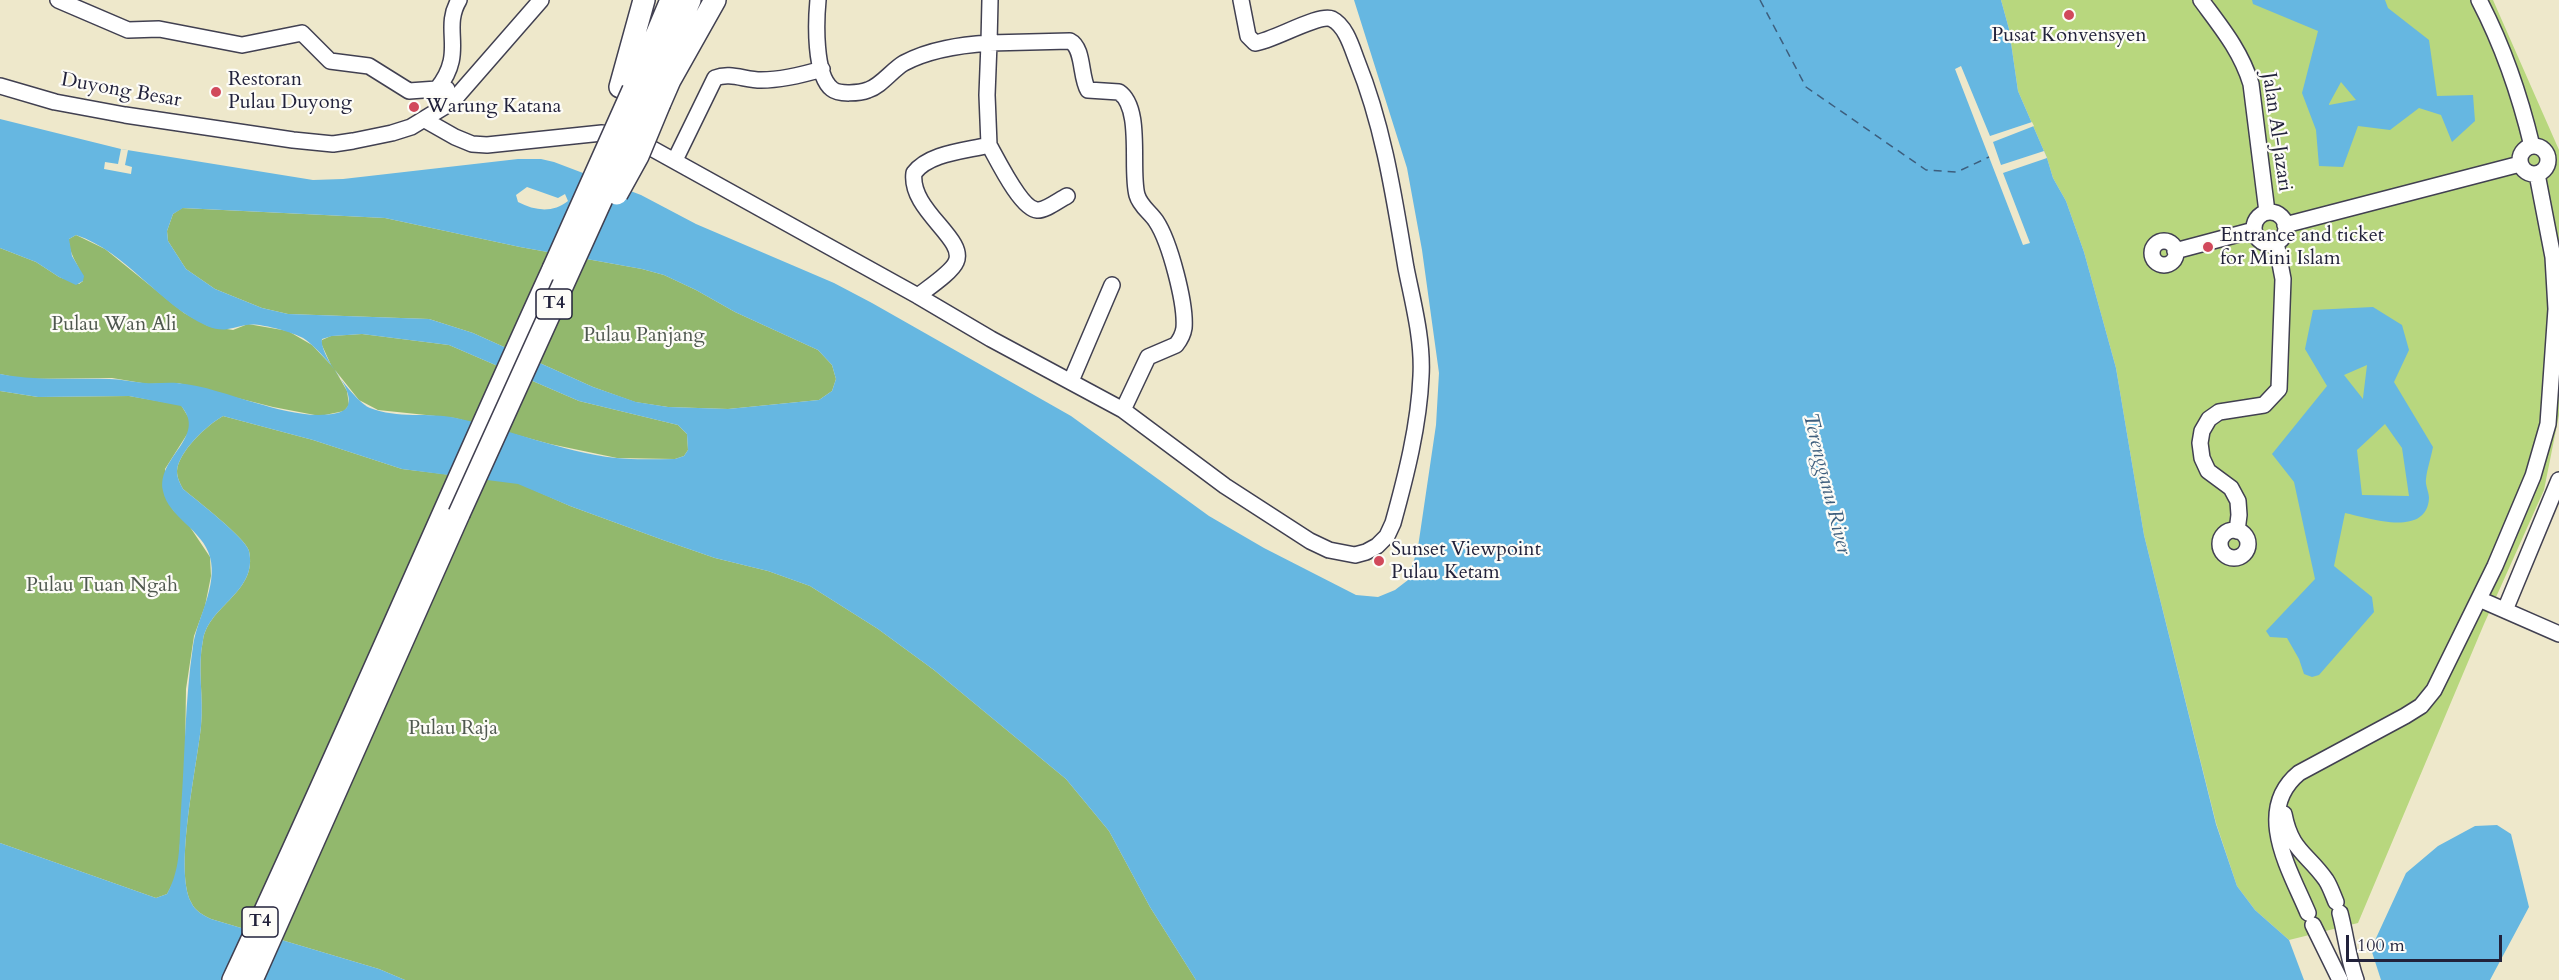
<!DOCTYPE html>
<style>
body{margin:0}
#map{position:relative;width:2559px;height:980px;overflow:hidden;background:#eee8cb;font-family:Cardo,serif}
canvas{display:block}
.scale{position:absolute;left:2346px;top:935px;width:156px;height:27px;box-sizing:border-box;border:3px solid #22223b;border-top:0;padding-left:8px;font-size:18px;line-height:21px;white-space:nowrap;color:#22223b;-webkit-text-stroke:4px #fdfcf7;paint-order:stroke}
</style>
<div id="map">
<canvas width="2559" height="980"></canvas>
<div class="scale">100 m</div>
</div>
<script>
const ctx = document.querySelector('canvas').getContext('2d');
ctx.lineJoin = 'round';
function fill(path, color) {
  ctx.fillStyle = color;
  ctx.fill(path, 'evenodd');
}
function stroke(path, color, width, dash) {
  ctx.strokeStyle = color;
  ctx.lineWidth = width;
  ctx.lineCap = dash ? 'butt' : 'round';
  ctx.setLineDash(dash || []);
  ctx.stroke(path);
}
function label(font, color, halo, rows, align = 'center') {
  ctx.font = font + ' Cardo,serif';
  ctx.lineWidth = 4.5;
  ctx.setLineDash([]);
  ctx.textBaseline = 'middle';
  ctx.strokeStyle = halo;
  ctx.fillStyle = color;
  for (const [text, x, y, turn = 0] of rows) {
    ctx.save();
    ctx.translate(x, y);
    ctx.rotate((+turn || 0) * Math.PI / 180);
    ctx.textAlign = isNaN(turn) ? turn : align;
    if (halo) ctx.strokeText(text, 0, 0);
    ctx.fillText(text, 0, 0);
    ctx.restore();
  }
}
const green = new Path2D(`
 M2001,0h492l66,150v265l-15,75 -60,134 -126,299 -69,17 -34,-30 -18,-24 -21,-63 -72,-288 -28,-167 -32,-116 -18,-51 -13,-23 -6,-20 -29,-67 -9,-62z`);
const forest = new Path2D(`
 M182,208l203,10 135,29 122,22 22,6 32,15 39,22 83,38 14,15 4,14 -4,12 -13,9 -91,9 -60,-2 -33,-5 -42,-15 -120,-54 -44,-14 -141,-5 -26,-6 -47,-19 -29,-20 -18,-28 -1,-10 6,-17z
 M76,235l29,14 79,64 24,13 25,4 15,-6 40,7 24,14 19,20 -10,-22 1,-3 9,-4 31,-2 87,11 130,56 99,24 9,9 1,16 -4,6 -9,3 -58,-1 -67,-14 -95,-26 -77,-8 -19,-10 -24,-30 12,21 2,14 -5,6 -24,5 -47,-9 -95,-24 -30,1 -36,-6 -88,1 -24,-5v-126l36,14 23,15 20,7 4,-3c-2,-15 -15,-26 -14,-42z
 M0,391l38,6 91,-1 52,9 9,15 1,8 -26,41 8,41 17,17 20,30 1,19 -6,30 -11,30 -8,53 -1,66 -6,106 -4,18 -8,15 -11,4 -156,-55z
 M223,416l90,24 89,29 116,14 52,23 93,34 52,18 53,13 42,15 68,43 56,41 132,109 43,52 41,76 46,73h-791l-26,-11 -168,-50c-8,-4 -16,-8 -20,-17 -17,-33 6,-136 10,-176 3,-28 -4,-58 2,-86 6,-35 55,-48 46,-89 -4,-14 -53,-51 -66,-62 -3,-6 -6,-11 -6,-18 1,-19 30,-46 46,-55z`);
const water = new Path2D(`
 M1354,0h647l8,29 9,62 29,67 6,20 13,23 18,51 32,116 28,167 72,289 21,62 18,24 34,30 15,40h-1108l-46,-73 -41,-76 -43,-52 -132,-109 -56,-41 -68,-43 -42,-15 -53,-13 -52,-18 -93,-34 -52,-22 -116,-15 -89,-29 -90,-24c-16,9 -45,36 -46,55 0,7 3,12 6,18 13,11 62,48 66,62 9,41 -40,54 -46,89 -6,28 1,58 -2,86 -4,40 -27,143 -10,176 4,9 12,13 20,17l168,50 26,11h-405v-137l156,55 11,-4c15,-27 12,-55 14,-84 4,-55 4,-110 12,-164 4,-28 25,-60 17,-89 -7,-27 -42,-40 -47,-66 -7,-34 45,-54 18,-85l-52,-10 -91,1 -38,-6v-17c37,7 72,4 109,5 12,0 24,3 36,4 11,1 21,-1 32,0 26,2 54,13 79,20 25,7 55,16 81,10 36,-7 -19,-66 -34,-75 -11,-6 -45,-16 -57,-13 -16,3 -22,8 -39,1 -49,-22 -80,-74 -131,-91l-7,4 3,17 12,20 -1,5 -7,4 -17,-8 -23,-15 -36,-14v-129l121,30 192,31 30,-1 175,-20h23l13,3 87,33 55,29 138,59 38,20 199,113 138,100 55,32 92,47 22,2 17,-7 13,-10 10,-33 18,-122 3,-52 -17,-123 -15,-82zM527,187l31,11 7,-4 3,7c-15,12 -33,10 -50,1l-2,-7zM183,208l202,10 135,29 122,22 22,6 32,15 39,22 83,38 14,15 4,14 -4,12 -13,9 -91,9 -60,-2 -32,-5 -43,-15 -120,-54 -44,-14 -141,-5 -26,-6 -47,-19 -29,-20 -18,-28 -1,-10 6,-17zM362,334l87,11 130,56 99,24 9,9 1,16 -4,6 -9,3c-19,0 -40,1 -59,-1 -55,-6 -106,-29 -160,-40 -27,-6 -59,1 -86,-10 -14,-6 -51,-53 -48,-69l10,-3z
 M2252,0h133l3,8 41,32 8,56 36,-1 2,26 -23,21 -11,-27 -22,-7 -29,22 -32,-4 -15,41 -24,-1 -3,-36 -14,-37 16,-62 -65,-27zM2341,82l15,18 -27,5v-1z
 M2373,307l29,18 7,25 -15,32 39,65c-2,11 -6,22 -7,32 -1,6 3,13 3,19 -2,41 -63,19 -84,15l-11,53 38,31 2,15 -55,63 -7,2 -8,-3 -5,-15 -12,-21 -17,-1 -4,-6 49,-52 -21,-97 -22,-28 55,-68 -22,-37 8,-39zM2367,365l-4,33v1l-19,-24zM2385,424l17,24 7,48 -47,-1 -5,-45z
 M2497,825l14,9 18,73 -39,73h-109l-10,-31 35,-76 32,-27 37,-20z`);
const pier = new Path2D(`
 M1961,66l29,70 42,-14 2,4 -41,16 8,23 43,-14 3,7 -44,15 27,70 -7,2 -68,-176z
 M121,149l7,1 -3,15 7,2 -1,7 -27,-5 1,-7 13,2z`);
const ferry = new Path2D(`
 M1760,0l46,87 120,83 31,2 32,-15`);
const minor = new Path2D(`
 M58,0l70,30 31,-1 83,16 60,-12 28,28 39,5 40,25 28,-2
 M818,0c-2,21 -4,75 14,89 7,6 28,4 36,1 13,-4 24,-20 36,-27 26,-14 57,-18 85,-20l-2,52 2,50
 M990,0l-1,43 81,-2c14,7 10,36 18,49l31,2c24,16 11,78 18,103 3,11 13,17 19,26 14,21 30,83 28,107 -1,7 -4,12 -8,17l-28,12 -25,53
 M2201,0c20,27 40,51 50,84l16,128
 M2479,0c24,46 41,96 53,146
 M0,86l55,16 70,13 168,25 40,4 20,-3 39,-8 19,-6 41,-25 89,-102
 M447,89h-10c30,-37 4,-59 22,-89
 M425,120l30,17 17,7 15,1 115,-12 23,4 26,11 267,148 73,43 132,71 102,76 85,55 19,9 26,5 11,-3 11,-6 10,-10 6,-13c13,-47 26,-98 28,-147 2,-36 -8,-73 -15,-108 -12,-71 -22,-140 -49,-207 -5,-13 -11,-35 -25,-42 -13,-6 -59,22 -77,24l-7,-7 -7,-36
 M2520 160a14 14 0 1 1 28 0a14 14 0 1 1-28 0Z
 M675,160l40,-82c15,-6 30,2 46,2 21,0 41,-5 61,-11
 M2254 228a16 16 0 1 1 32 0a16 16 0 1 1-32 0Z
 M2285,225l235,-61
 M2152 253a12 12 0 1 1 24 0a12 12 0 1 1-24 0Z
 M2175,251l79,-21
 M918,296c10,-8 34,-24 38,-34 11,-23 -47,-52 -42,-89 15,-20 51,-22 75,-28 8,14 32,64 48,65 8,1 22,-10 30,-14
 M1071,381l41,-96
 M2220 544a14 14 0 1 1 28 0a14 14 0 1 1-28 0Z
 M2237,531l2,-16 -1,-14 -7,-13 -23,-17 -6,-13 -2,-15 2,-12 7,-12 10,-7 45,-7 15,-16 4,-110 -7,-37
 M2479,599l80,35
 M2505,610l54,-130
 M2284,814c7,37 23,39 42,66 4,6 7,15 10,22
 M2308,913c-18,-43 -55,-102 -9,-140l106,-57 16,-10 13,-16 61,-124 38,-90 15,-52 8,-115 -3,-52 -16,-83
 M2340,913c6,23 8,45 16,67
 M2313,925l27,55`);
const highway = new Path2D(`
 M620,87l24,-87
 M633,90l38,-90
 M649,95l41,-95
 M660,103l10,-23 45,-80
 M233,980c110,-235 212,-475 320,-711
 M252,980l207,-466`);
const highwayBridge = new Path2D(`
 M617,194l21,-38 22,-53
 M553,269l80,-179
 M459,514l190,-419`);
const markers = [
 [2069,15,6,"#d1495b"],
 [216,92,6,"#d1495b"],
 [414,107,6,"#d1495b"],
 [2208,247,6,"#d1495b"],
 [1379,561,6,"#d1495b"]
];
const shields = [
 [554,304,36],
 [260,922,36]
];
const shieldNames = [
 ["T4",554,304],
 ["T4",260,922]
];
const poiNames = [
 ["Pusat Konvensyen",2069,36,"center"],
 ["Restoran",228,80],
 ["Pulau Duyong",228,103],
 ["Warung Katana",426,107],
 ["Entrance and ticket",2220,236],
 ["for Mini Islam",2220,259],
 ["Sunset Viewpoint",1391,550],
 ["Pulau Ketam",1391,573]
];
const streetNames = [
 ["Duyong Besar",121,91,10],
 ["Jalan Al-Jazari",2276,132,82]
];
const parkNames = [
 ["Pulau Wan Ali",114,325],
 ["Pulau Panjang",644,336],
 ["Pulau Tuan Ngah",102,586],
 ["Pulau Raja",453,729]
];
const waterNames = [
 ["Terengganu River",1826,484,76]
];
fill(green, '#b8d77e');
fill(forest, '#92b86d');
fill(water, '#66b7e1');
fill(pier, '#eee8cb');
stroke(ferry, '#3d5e7d', 1.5, [8, 6]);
stroke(minor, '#414051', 18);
stroke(highway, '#414051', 24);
stroke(minor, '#fff', 15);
stroke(highway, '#fff', 21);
stroke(highwayBridge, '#414051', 24, []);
stroke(highwayBridge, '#fff', 21);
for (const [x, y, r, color] of markers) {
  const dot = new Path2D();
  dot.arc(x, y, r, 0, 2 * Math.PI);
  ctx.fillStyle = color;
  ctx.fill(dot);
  stroke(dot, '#fdfcf7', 2);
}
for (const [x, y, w] of shields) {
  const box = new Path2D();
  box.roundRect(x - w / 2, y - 15, w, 30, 4.5);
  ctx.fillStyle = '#fdfcf7';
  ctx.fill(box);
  stroke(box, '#22223b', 1.5);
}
label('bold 18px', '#22223b', null, shieldNames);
label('20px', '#22223b', '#fdfcf7', poiNames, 'left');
label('20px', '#22223b', '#fdfcf7', streetNames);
label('20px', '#4f584f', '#fdfcf7', parkNames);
label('italic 21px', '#3d5e7d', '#fdfcf7', waterNames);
</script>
